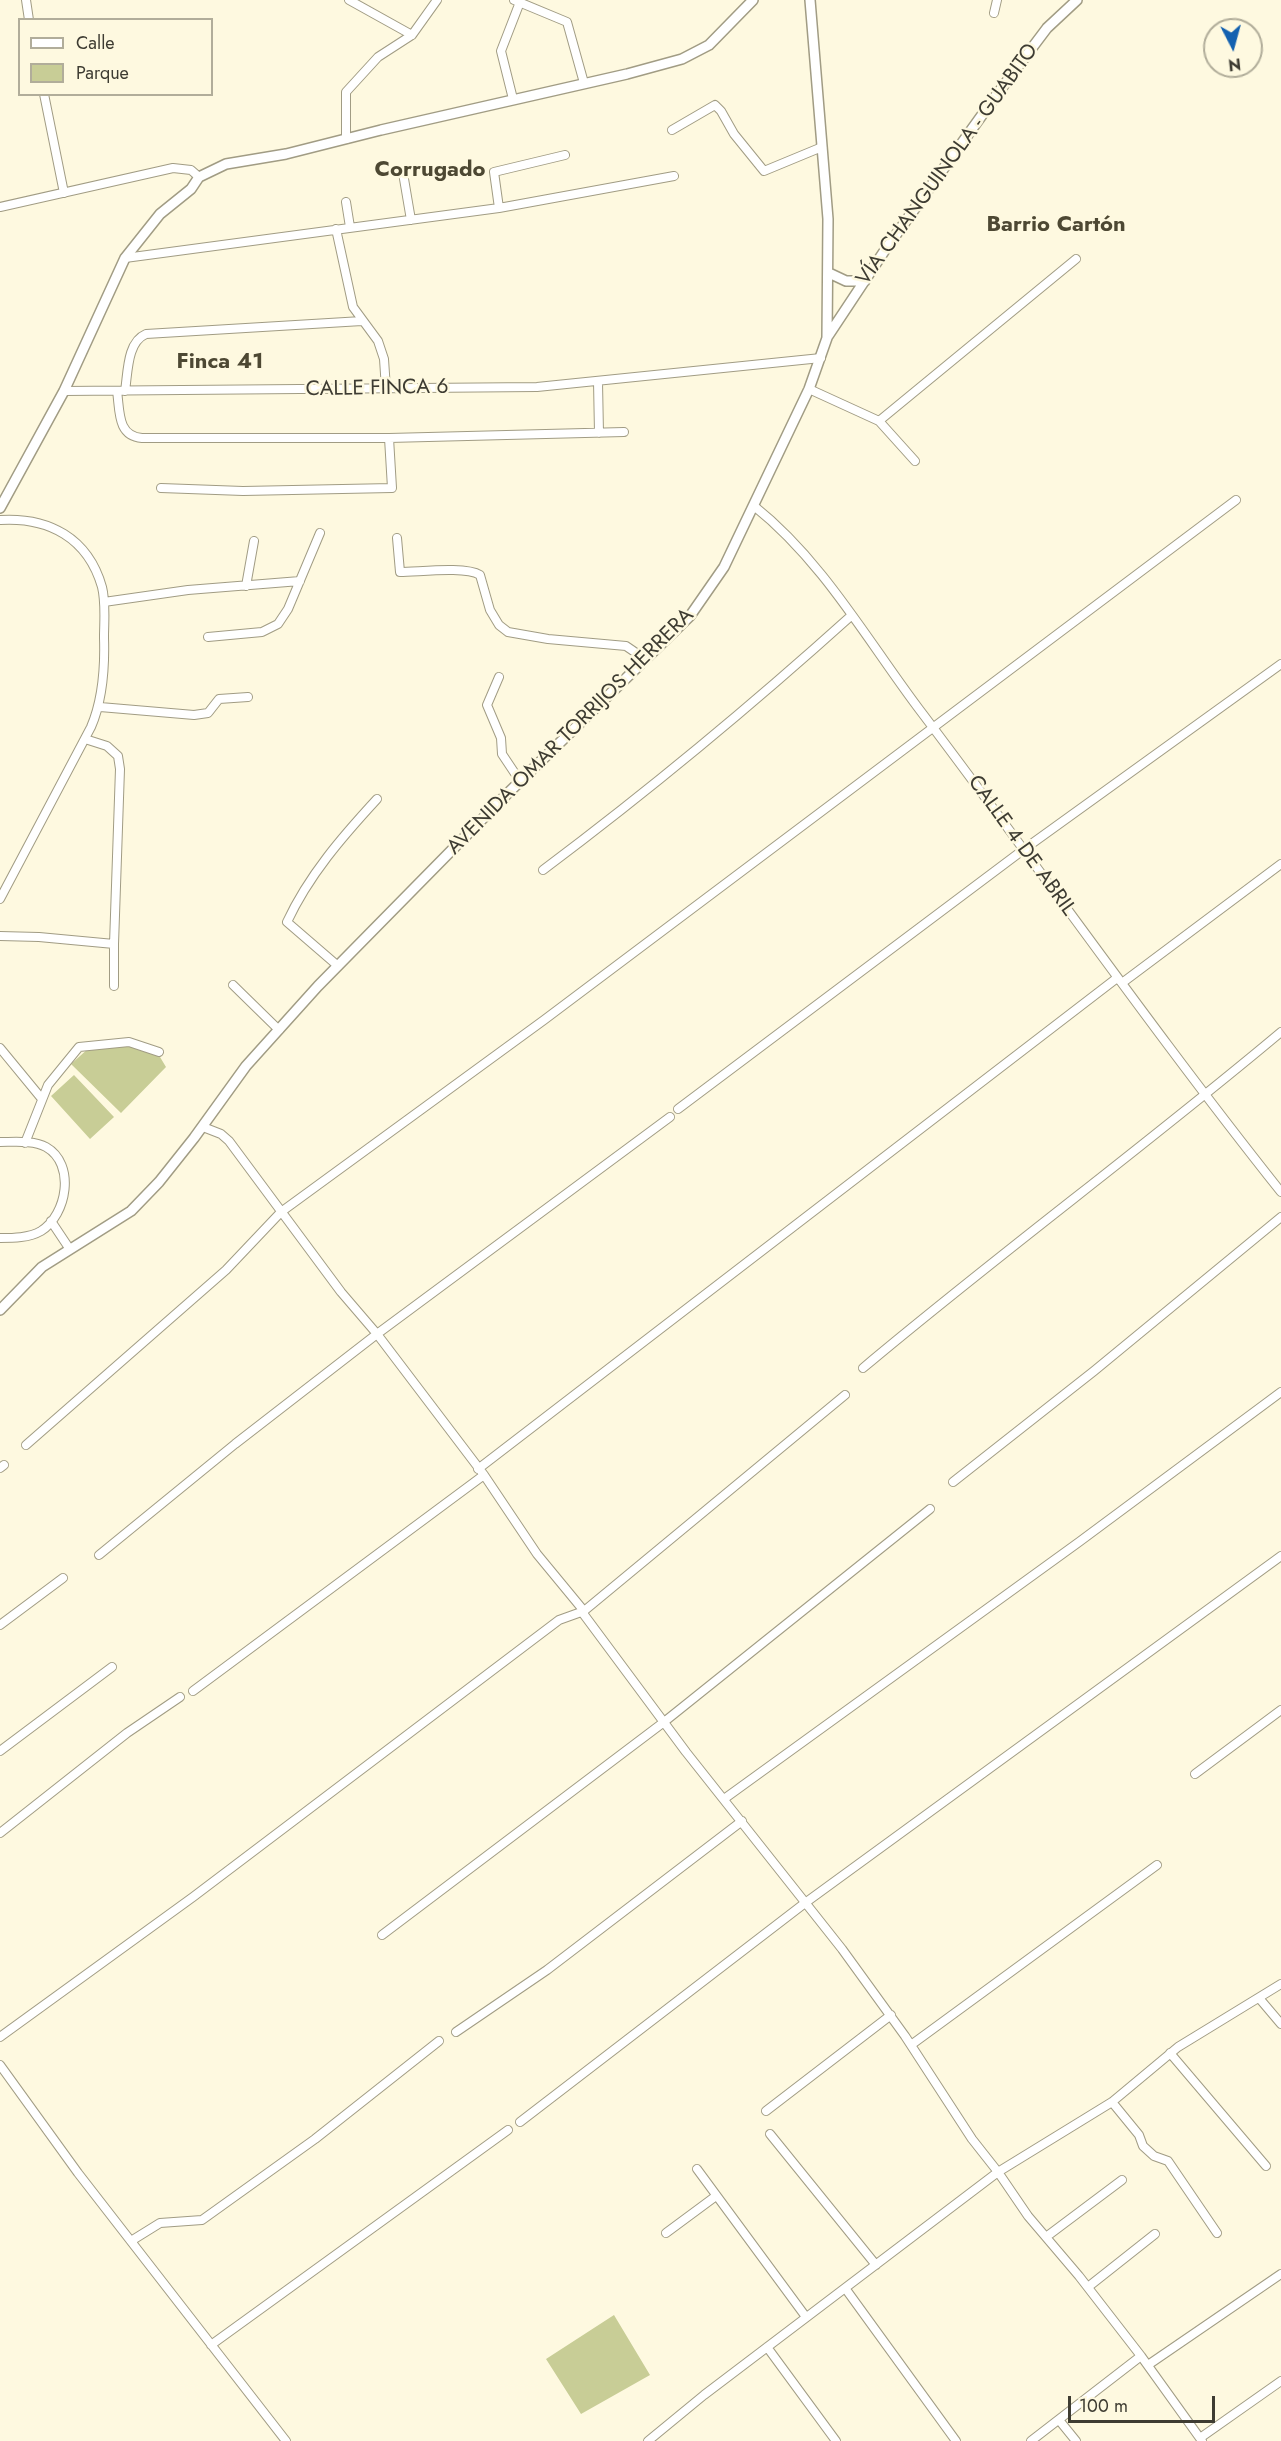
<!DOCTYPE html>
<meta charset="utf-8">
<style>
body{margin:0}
#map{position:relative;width:1281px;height:2441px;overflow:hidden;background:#fef9e0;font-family:Jost,sans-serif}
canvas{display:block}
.legend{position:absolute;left:18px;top:18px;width:195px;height:78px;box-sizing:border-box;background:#fef9e0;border:2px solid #b1ad9a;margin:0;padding:8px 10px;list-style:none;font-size:18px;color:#3e3c32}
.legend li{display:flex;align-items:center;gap:12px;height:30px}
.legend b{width:30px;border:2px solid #b1ad9a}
.north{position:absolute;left:1203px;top:18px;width:60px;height:60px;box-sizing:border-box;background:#fef9e0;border:2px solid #b1ad9a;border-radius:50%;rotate:174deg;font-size:16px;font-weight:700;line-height:24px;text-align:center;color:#3e3c32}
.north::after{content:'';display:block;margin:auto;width:21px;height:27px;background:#1361b0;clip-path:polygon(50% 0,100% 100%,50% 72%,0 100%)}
.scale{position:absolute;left:1068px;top:2396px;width:147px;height:27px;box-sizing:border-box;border:3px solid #3e3c32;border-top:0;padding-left:8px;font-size:18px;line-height:21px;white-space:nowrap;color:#3e3c32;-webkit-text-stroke:4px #fef9e0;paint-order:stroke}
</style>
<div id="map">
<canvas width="1281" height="2441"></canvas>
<ul class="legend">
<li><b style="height:8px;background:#fff"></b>Calle</li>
<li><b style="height:16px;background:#c8cd96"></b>Parque</li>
</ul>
<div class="north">N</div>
<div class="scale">100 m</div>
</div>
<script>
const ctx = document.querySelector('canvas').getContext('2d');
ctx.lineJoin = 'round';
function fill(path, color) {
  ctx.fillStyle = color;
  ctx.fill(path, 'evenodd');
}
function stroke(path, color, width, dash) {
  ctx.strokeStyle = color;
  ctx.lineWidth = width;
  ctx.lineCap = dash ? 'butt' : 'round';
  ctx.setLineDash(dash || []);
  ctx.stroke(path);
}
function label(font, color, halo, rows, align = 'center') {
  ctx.font = font + ' Jost,sans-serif';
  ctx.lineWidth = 5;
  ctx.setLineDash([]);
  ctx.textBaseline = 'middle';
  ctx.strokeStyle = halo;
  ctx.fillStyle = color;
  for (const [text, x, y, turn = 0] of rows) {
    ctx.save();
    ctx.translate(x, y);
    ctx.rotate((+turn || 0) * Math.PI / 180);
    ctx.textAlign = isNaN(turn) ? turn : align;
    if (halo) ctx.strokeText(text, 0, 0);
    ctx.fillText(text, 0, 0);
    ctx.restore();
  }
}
const green = new Path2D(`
 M129,1045l31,12 6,10 -45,46 -50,-49 18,-16z
 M74,1075l40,42 -24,22 -39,-43z
 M614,2315l36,60 -69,39 -35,-55z`);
const minor = new Path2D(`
 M26,0l3,20
 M349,0l63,35
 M514,0l53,22 17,61
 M994,13l3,-13
 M44,94l20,99
 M513,99l-12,-48 19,-49
 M672,130l43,-25 6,6 13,23 30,37 58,-24
 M346,139v-47l32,-35 34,-22 25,-35
 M403,173l8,47
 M346,202l4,25
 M0,207l173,-39 18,2 8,7
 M499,208l-5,-36 71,-17
 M336,229l17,78 25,34 6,18 2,30
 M125,258l374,-50 175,-32
 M598,382l1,51
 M809,389l70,32 36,40
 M64,391l473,-4 284,-29
 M117,391c3,20 0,45 25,47h247l235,-6
 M125,391c3,-19 2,-49 21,-57l216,-13
 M879,421l197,-162
 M161,488l82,3 149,-3 -3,-50
 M754,506c69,55 113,134 165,203 122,161 237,326 362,483
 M0,520c49,-3 88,18 102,67 4,16 2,34 2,51 1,31 -1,61 -13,89l-91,172
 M397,538l3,34c19,0 65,-6 80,3l10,35 9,15 9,7 40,7 78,7 19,13
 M246,586l8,-45
 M104,602l84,-12 112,-9
 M208,637l54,-5 16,-8 10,-15 32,-76
 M499,677l-12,28 14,33 1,16 18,27
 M100,707l94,8 14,-2 11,-14 29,-2
 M85,739l22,7 11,10 2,13 -6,175v42
 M543,870c108,-81 208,-164 309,-255
 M0,936l39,1 75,7
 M338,966l-51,-44c22,-47 55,-85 90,-123
 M233,985l46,45
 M0,1048l42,51
 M678,1109l345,-259 258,-186
 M203,1127l18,7 8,7 112,151 36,42 107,141 53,79 47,57 -2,1 104,140 156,197 63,87 67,103 26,33 -294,223 -56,46
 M0,1142c14,0 34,-2 46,5 30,17 21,68 -5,84 -12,7 -28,7 -41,7
 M25,1143l23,-58 31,-38 50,-5 30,10
 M51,1221l18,27
 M863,1368c137,-115 281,-221 418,-336
 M26,1445l200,-175 55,-58 263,-192 692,-520
 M0,1468l4,-3
 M478,1469l639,-491 5,5 159,-119
 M953,1482l141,-111 187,-154
 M99,1555l136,-111 142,-110 293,-217
 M0,1625l63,-47
 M193,1691l291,-216
 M0,1751l112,-84
 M1195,1774l86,-64
 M724,1799l355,-257 202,-150
 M0,1833l127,-100 53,-36
 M382,1935l282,-213 266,-213
 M1259,1998l22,26
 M456,2032l91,-62 195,-149
 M0,2037l193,-140 366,-277 25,-9 261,-216
 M911,2045l246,-180
 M1170,2053l96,113
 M0,2065l78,108 208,268
 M1112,2102l27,33 4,11 11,10 14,5 49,72
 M766,2111l125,-96
 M520,2122l285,-219 476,-347
 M770,2134l106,131
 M697,2169l109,148
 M666,2233l50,-37
 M1046,2237l76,-57
 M131,2241l29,-18 42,-3 113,-81 124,-98
 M1088,2287l67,-53
 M845,2288l111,153
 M211,2345l297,-215
 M767,2347l69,94
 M1148,2365l133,-91
 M1059,2420l17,21
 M1200,2438l81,-57
 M1031,2441l110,-85
 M1202,2441l-61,-85 -62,-80 -51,-60 -30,-44 114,-70 66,-55 103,-63`);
const tertiary = new Path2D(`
 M829,273l17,8h19
 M828,336l57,-86 110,-153 52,-69 30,-28
 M0,508l64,-117 61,-133 35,-44 31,-25 8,-12 27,-13 60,-10 95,-24 246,-56 55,-15 27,-14 44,-45
 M0,1310l42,-43 89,-56 28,-29 35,-44 52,-72 72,-80 187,-190 185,-180 34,-49 85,-178 18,-51 1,-119 -18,-219`);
const streetNames = [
 ["VÍA CHANGUINOLA - GUABITO",948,165,-54],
 ["CALLE FINCA 6",377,389,-1],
 ["AVENIDA OMAR TORRIJOS HERRERA",571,732,-45],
 ["CALLE 4 DE ABRIL",1021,846,54]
];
const neighbourhoodNames = [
 ["Corrugado",430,171],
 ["Barrio Cartón",1056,226],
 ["Finca 41",220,363]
];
fill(green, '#c8cd96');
stroke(minor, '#a19c84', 10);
stroke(tertiary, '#a19c84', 12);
stroke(minor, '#fff', 8);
stroke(tertiary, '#fff', 9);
label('21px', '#3e3c32', '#fef9e0', streetNames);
label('bold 22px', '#4d4833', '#fef9e0', neighbourhoodNames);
</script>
